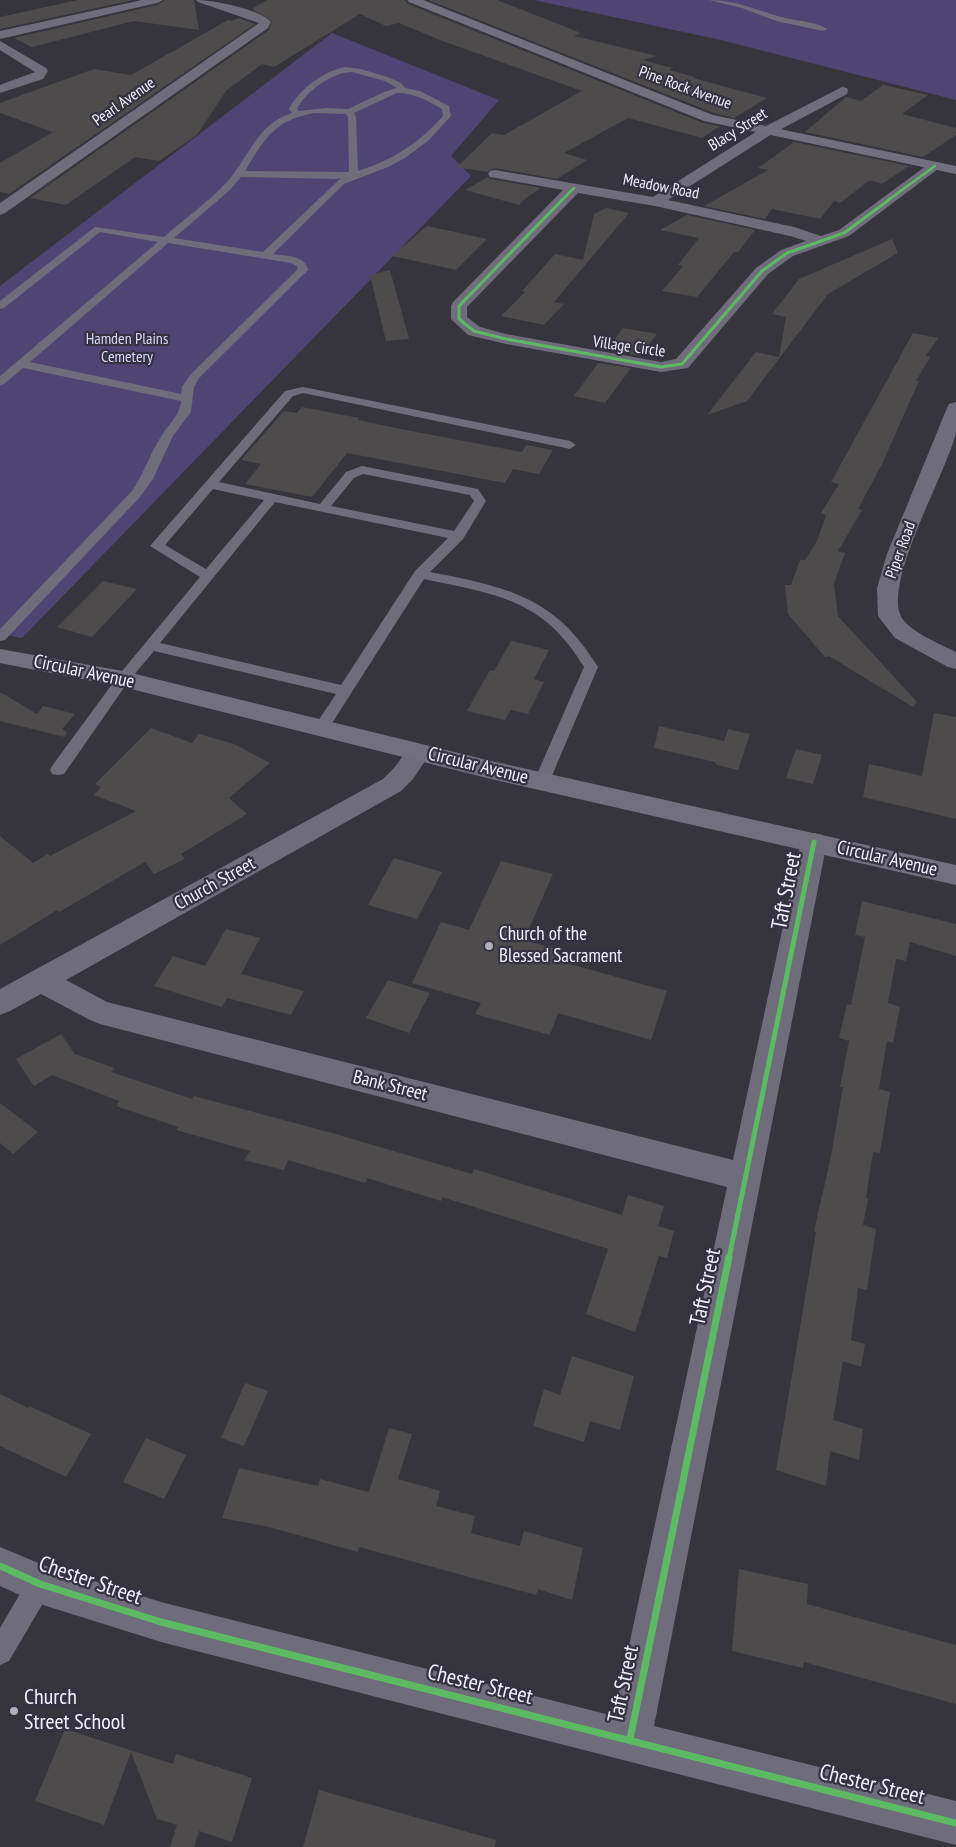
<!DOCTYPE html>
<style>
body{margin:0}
canvas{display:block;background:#36343c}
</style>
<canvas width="956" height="1847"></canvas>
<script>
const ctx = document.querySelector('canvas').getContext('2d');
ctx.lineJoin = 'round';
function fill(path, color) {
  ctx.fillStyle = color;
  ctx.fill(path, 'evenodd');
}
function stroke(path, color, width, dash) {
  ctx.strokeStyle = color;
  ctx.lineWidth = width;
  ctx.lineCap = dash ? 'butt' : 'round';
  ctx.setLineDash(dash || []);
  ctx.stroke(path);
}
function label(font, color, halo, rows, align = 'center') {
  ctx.font = font + ' "PT Sans Narrow",sans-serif';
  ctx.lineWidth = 4.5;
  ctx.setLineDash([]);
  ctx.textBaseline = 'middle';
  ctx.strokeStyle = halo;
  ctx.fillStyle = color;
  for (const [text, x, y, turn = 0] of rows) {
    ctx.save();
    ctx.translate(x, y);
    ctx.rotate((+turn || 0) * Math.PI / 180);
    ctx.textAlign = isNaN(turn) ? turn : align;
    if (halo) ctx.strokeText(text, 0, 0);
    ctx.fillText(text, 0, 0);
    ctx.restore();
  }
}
const green = new Path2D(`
 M534,0h422v100l-235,-60z
 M332,33l167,67 -48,56 20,20 -449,462 -22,-4v-348z`);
const building = new Path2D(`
 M78,0h55l-133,29v-12z
 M165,0h29l5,30 -65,-9 -102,26 -18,-9 143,-33z
 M267,0h138l3,4 295,119 17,3 -18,12 -74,-20 -64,35 23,7 -30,19 -62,-11 -8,4 -30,-5 35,-34 12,2 78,-44 -142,-51 -41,-17 -13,3 -26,-12 -86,53 -12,-3 -36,27 -29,44 -38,26 -24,-4 -69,48 -36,-7 239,-168 3,-9 -20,-12z
 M428,0h69l84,33 -7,3 83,20 -14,4 29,8 -3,2 26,7 -2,1 74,20 -33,20 -20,-5z
 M238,18l17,6 -246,170 -9,-2v-29l53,-31 -53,-19v-10l94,-34 37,6 97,-55 4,1z
 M883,85l45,10 -26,19 54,14v7l-33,22 -118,-25 41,-35 15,4z
 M794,142l115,24 -27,18 -12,-4 -30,23 -6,-2 -14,18 -48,-10 -7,10 -61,-13 64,-36 -10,-2z
 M488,177l2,2 51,9 -15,10 -7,7 -54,-15z
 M606,208l23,5 -75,89 10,2 -20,21 -43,-9 24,-24 -3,-1 33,-37 28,6 11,-46z
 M687,215l68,15 -17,22h-4l-37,45 -35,-6 21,-25 -5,-1 21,-27 -39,-8z
 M427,226l60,13 -31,31 -64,-14z
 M892,239l6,14 -70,41 -81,107 -40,14 49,-63 23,5 7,-40 -14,-3 27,-35z
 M390,270l19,69 -23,2 -16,-66z
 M623,328l34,6 -17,22 -33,-6z
 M913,333l25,5 -12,18 4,1 -14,24h3l-37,83 -24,45 4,1 -24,41 7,2 -11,31 4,32 79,86 -4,5 -84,-51 -4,1 -37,-43 -3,-29h6l9,-25h5l12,-19 9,-26 -5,-2 18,-29 -8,-2z
 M598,363l33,5 -26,35 -31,-7z
 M302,407l57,11 -1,2 43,9 121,23 4,-7 27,5 -14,24 -26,-5 -8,14 -158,-30 -35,44 -67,-13 16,-20 -20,-4 43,-49 13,2z
 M103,581l34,8 -45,48 -35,-10z
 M511,641l38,9 -15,29 10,3 -16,32 -17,-4 -6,10 -38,-9 23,-41 4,1z
 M0,692l37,22 6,-8 32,8 -13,15 5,3 -2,5 -65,-16z
 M934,713l22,4v102l-93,-22 6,-33 53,12z
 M659,726l65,15 4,-12 22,5 -12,36 -21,-5 -2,-3 -61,-14z
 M151,728l41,15 7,-9 35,10 36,19 -41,35 18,16 -66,40 4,5 -31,15 -9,-12 -86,50 -2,-2 -57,35v-109l33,27 15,-9 2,2 86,-45 -42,-16 7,-8 -6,-3z
 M796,749l26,6 -9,29 -27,-6z
 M394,858l48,14 -25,47 -49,-14z
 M501,861l52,13 -29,66 47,13 -5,10 101,28 -16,49 -93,-27 -8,22 -75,-21 6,-11 -69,-20 29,-61 28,8z
 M862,901l94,23v32l-46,-14 -4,19 -10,-2 -8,44 12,4 -7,36 -6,-2 -8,48 11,3 -10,61 -7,-1 -7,46 2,1 -5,26 13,4 -9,61 -9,-2 -7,52 14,4 -4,23 -18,-6 -10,59 30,9 -4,31 -29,-9 -4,35 -50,-16 40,-238 -2,-1 16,-70 13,-74h-3l9,-46 -10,-3 8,-34 4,1 14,-68 -10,-2z
 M226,929l34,9 -19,36 63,17 -13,24 -64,-17 -5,9 -68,-21 19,-30 32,10z
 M388,980l42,13 -21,40 -43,-15z
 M61,1034l14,20 39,14 -3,4 81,27 2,-3 138,37 140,41 2,-5 148,46 6,-20 36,11 -6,20 16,5 -7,27 -8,-2 -24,76 -49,-18 22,-65 -166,-52 -1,4 -74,-23 -2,5 -77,-23 -4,10 -40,-10 6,-9 -74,-21 2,-3 -62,-21 3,-5 -67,-26 -18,11 -18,-27z
 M0,1103l38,29 -25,22 -13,-11z
 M572,1356l62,20 -14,54 -30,-9 -6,21 -51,-16 11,-37 16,6z
 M245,1383l23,8 -24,55 -23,-8z
 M0,1394l28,14 1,-2 62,28 -25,43 -66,-31z
 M389,1428l23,6 -14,45 42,12 -4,15 39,10 -4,17 49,13 4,-15 59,17 -11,52 -34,-11 -2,6 -177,-48 -1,5 -89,-25 -47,-9 17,-50 79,18 2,-7 49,13z
 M146,1438l40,17 -22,44 -41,-17z
 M739,1569l69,15 -1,20 149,41v59l-152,-42 -1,6 -71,-17z
 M65,1729l108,35 3,-10 76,24 -20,64 -33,-11 -5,16h-24l7,-22 -20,-6 -26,-67 -27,73 -69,-24z
 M319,1790l177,50 -1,7h-192z`);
const lane = new Path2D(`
 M709,0c27,0 47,10 72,17 14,4 34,4 46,12l-4,2 -47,-10 -34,-13z
 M344,67l17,2 29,9 11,5 4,5 15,3 29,15 2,10 -22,24 -24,18 -17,9 -44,17 -71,70c13,2 32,1 35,16l-109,108 -5,9 -3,25 -18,24 -20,43 -13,18 -135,143 -5,1v-12l132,-138c12,-17 18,-38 30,-56 8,-13 17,-18 19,-34l-158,-33 -19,16 -4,1v-9l158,-134 -58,-10 -96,76 -4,1v-8l95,-74 69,10c20,-18 43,-34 61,-53 24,-25 31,-60 67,-71l-3,-4c10,-20 34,-37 55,-42zM352,72l33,9 12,7 -13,4 -36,17 -22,-1 -27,3 -2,-2c9,-18 36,-37 55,-37zM397,93c17,0 30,7 45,16l1,7c-24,27 -50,44 -85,55l-2,-54 -2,-4zM314,113l32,1 2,3 1,55 -104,-1c19,-31 29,-51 69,-58zM241,177l96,2 4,-1 -78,74 -89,-14 56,-48zM168,243l123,20 6,3 1,3 -107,105 -9,13 -1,7 -151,-32z
 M303,387l267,54 6,4 -6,4 -267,-56 -10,3 -74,86 101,22 26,-32 16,-6 116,23 8,12 -23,38 -33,33c76,15 125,24 168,95l-50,118 -6,2 -6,-2 -2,-4 50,-114c-41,-69 -90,-73 -160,-88l-97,152 -5,1 -5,-1 -3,-4 22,-33 -182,-43 -26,31 -64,92 -6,1 -6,-1 -2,-4 2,-4 66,-90 82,-99 -50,-31 135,-155zM363,474l107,21 4,6 -20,30 -123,-25 23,-28zM213,489l51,11 -58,69 -41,-24zM275,502l173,36 -33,33 -74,114 -181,-42z
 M40,1572l9,3 3,9 -3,9 -40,68 -9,4v-37l31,-53z`);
const street = new Path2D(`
 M142,0h21l-6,3 -157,36v-8z
 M196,0c17,0 64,9 75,22l-3,6 -263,185 -5,2v-12l259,-180 -61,-21z
 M0,41l46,27 2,3 -5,8 -43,14v-8l35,-13 -35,-22z
 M842,87l5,1 1,3 -1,3 -75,40 -104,66 126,27 27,9 18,-6 91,-67h10l2,3 -93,70 -56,20 -25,18 -80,94 -27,4 -155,-28 -38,-9 -17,-16v-13l2,-4 110,-112 -73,-13 -2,-3 2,-3 5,-1 158,27 109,-69zM578,193l77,13 135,30 16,5 -25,9 -25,18 -80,91 -15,3 -155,-28 -26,-7 -13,-10v-10z
 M956,402c0,10 0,22 0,31 -11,43 -69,142 -56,181 5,16 42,31 56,38v17l-8,-2 -53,-29 -17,-22 -1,-28 10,-34 60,-146 2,-4z
 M419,744l9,2 3,6 -18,27 -12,12 -335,189 41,22 626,158 68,-318 4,-7 9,-2 9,2 4,7 -173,884 302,75v44l-795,-203 -121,-38 -40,-18v-39l43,18 118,37 453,114 113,-529 -627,-163 -10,-4 -49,-26 -31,17 -10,4v-26l383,-210 12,-12 15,-21z`);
const secondary = new Path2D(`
 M407,0h16l290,115 243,51v8l-252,-53 -295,-119z
 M0,649l123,22 368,90 465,104v20l-465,-106 -368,-92 -123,-24z`);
const cyclewayFar3 = new Path2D(`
 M561,201l13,-13
 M887,201l48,-35`);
const cyclewayFar2 = new Path2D(`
 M562,200l-103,106v13l15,12 32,8 155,28 21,-3 80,-93 25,-18 57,-20 45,-33`);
const cyclewayFar1 = new Path2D(`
 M729,1258l85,-416`);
const cycleway = new Path2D(`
 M0,1566l40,18 121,38 795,201
 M630,1739l99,-482`);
const markers = [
 [489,946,5,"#b1afb8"],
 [14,1711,5,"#b1afb8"]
];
const farStreetnames = [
 ["Pine Rock Avenue",685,88,20],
 ["Pearl Avenue",124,102,-35],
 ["Blacy Street",738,130,-32],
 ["Meadow Road",661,187,11],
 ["Village Circle",629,347,8],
 ["Piper Road",901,550,-70]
];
const farParknames = [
 ["Hamden Plains",127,339],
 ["Cemetery",127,357]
];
const streetNames = [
 ["Circular Avenue",84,672,12],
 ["Circular Avenue",478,766,14],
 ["Circular Avenue",887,859,13],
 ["Church Street",215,884,-29],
 ["Bank Street",390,1086,14]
];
const poiNames = [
 ["Church of the",499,935],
 ["Blessed Sacrament",499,957]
];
const nearStreetnames = [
 ["Taft Street",787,891,-79],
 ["Taft Street",706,1287,-78],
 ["Chester Street",90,1581,19],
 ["Taft Street",624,1684,-78],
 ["Chester Street",480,1685,14],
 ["Chester Street",872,1785,14]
];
const nearPoinames = [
 ["Church",24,1698],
 ["Street School",24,1723]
];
fill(green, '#504474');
fill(building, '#4e4b4c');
fill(lane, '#6f6c7b');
fill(street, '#6f6c7b');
fill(secondary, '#726f7f');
stroke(cyclewayFar3, '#5cba63', 2.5);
stroke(cyclewayFar2, '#5cba63', 3);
stroke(cyclewayFar1, '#5cba63', 5);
stroke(cycleway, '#5cba63', 7);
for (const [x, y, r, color] of markers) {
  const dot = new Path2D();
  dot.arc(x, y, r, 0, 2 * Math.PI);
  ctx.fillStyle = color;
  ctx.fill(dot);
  stroke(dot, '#343140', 2);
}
label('16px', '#f3f1fb', '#343140', farStreetnames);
label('16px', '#ded7fe', '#343140', farParknames);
label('19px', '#f3f1fb', '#343140', streetNames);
label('19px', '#f3f1fb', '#343140', poiNames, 'left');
label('22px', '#f3f1fb', '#343140', nearStreetnames);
label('22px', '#f3f1fb', '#343140', nearPoinames, 'left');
</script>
